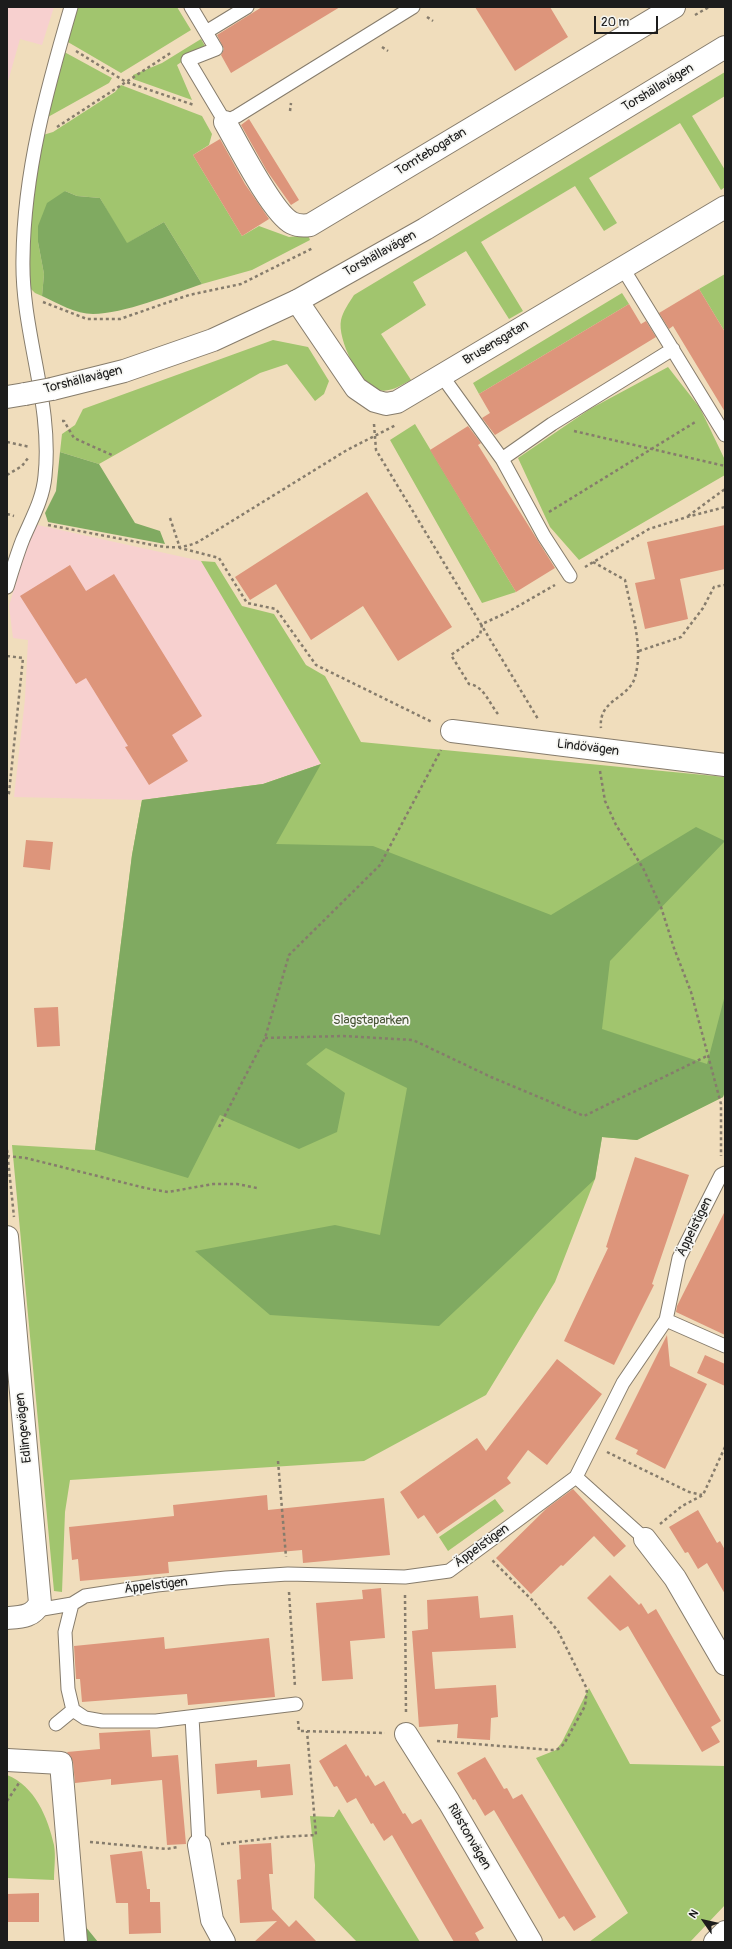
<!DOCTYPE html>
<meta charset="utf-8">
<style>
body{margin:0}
#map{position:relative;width:732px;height:1949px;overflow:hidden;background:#f0ddbc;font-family:Pangolin,sans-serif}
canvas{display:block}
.frame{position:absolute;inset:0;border:8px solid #1c1c1c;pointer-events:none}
.north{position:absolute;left:684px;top:1901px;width:40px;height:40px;-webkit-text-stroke:3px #f6f6f2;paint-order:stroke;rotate:304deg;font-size:11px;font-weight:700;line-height:16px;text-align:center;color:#1c1c1c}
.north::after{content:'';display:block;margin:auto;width:14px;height:18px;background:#1c1c1c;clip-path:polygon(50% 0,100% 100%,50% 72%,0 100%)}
.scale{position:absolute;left:594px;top:16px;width:64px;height:18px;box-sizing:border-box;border:2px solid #1c1c1c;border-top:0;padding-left:5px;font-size:12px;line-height:14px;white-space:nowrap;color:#1c1c1c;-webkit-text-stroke:3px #f6f6f2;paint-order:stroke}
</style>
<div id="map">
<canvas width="732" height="1949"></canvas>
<div class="frame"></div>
<div class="north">N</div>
<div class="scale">20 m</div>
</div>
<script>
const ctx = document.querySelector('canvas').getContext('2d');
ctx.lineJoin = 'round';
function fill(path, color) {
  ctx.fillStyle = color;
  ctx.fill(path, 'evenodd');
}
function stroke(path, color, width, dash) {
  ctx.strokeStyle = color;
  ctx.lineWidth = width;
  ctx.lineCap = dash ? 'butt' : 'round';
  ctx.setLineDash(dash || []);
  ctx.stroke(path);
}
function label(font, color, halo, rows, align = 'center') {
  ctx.font = font + ' Pangolin,sans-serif';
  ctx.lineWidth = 3.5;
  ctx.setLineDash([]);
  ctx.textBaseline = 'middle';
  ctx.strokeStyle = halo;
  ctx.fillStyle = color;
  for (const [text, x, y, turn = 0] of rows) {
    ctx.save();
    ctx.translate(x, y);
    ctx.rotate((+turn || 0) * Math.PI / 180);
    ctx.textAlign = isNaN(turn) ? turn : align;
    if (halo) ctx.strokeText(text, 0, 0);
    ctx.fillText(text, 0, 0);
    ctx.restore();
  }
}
const built = new Path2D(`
 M7,7h47l-12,38 -22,-6 -13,46z
 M33,524l168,37 120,203 -58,20 -121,16 -128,-3 11,-98 3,-59 -15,-2 -4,-32z`);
const green = new Path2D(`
 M70,7h107l14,23 -70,43 -60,-35z
 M201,39l4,7 -28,19 15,35 -59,-21v-4l29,-12z
 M57,48l55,30 -3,5 -61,34z
 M725,72v24l-33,20 33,54v17l-4,3 -41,-67 -91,55 28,45 -13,8 -29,-45 -94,56 42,69 -14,8 -43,-68 -53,31 13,23 -45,29 30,46c-10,5 -21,13 -32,10 -20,-6 -42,-51 -38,-70 2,-9 8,-17 13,-25z
 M121,85l81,31 10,18 -3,11 -16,10 49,81 17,-10 30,11 19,-2 2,5 -58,30 -50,14 -38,-62 -38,22 -26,-46 -23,-2 -12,-5 -27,51 6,32 -2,22 -7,-3 -8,-8 1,-70 15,-80 10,-3 62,-40z
 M725,274v58l-26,-43z
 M622,293l7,11 -150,90 -6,-11z
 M273,340l35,7 21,34 -5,13 -9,7 -28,-37 -27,9 -161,91 -39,-12 2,-18 13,-9 8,-16z
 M668,367l32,41 25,52v15l-146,85 -29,-33 -32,-69 72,-49z
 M415,424l101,168 -34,11 -92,-163z
 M201,561l14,1 27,44 32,8 32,51 19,11 36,66 364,35v314l-2,6 -86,43 -35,-3 -7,42 -40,103 -69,113 -122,66 -294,19 -5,32 -3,80 -8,-1 -42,-446 83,5 37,-295 10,-55 121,-16 58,-20z
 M495,1499l9,12 -56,40 -9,-14z
 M589,1688l41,76 95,2v139l-35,37h-101l39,-29 -92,-155 20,-8 6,-8z
 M7,1775c28,11 41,43 47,70 2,11 0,24 0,35l-47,-2z
 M339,1809l81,133h-63l-43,-44 1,-33 -5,-49 24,1z`);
const forest = new Path2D(`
 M65,191l12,5 23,2 27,45 37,-21 38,62c-30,10 -79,30 -109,30 -17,0 -36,-11 -51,-18l2,-22 -6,-32v-16l9,-23z
 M60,452l39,12 36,59 25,8 5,13 -117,-22 -3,-9 11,-22z
 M321,764l-45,80 97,2 178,69 145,-88 29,14 -115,120 -8,68 105,35 18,-69v96l-2,6 -86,43 -35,-3 -7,42 -156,147 -169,-11 -75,-64 140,-26 45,10 27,-147 -81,-40 -20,16 39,29 -8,39 -38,17 -79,-34 -32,63 -93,-28 37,-295 10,-55 121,-16z
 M77,1916l21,26h-20z`);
const building = new Path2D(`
 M262,7h78l-109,66 -10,-18 3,-6 -7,-14z
 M475,7h75l18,30 -53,34z
 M249,119l50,81 -8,5 -24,-34 -26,-46z
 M220,139l25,45 24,35 -27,17 -49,-81z
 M699,289l26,43v80l-52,-86 -4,3 -10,-16z
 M629,304l12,20 5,-3 10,16 -161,98 -13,-17 8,-5 -11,-19z
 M468,426l13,17 -3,2 77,123 -39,24 -86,-142z
 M367,492l85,135 -54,34 -35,-55 -52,34 -35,-56 -26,16 -15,-23z
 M725,525v44l-45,10 8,40 -43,10 -10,-46 20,-4 -8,-37z
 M70,565l16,26 28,-17 88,142 -30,19 16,26 -39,24 -24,-38 3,-1 -42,-68 -10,6 -56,-88z
 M26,840l27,2 -3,28 -27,-3z
 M58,1007l2,39 -23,1 -3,-39z
 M635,1157l54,18 -37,109 2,1 -40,80 -50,-24 44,-93 -2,-1z
 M725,1211v124l-49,-23 1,-6z
 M667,1335l3,31 37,18 -42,85 -29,-15 2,-4 -23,-11z
 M705,1355l20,9v22l-28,-13z
 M557,1359l45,35 -55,71 -19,-15 -21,28 4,5 -74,51 -13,-19 -6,4 -18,-27 77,-54 9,13z
 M573,1489l53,57 -12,11 -20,-21 -31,30 -2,-1 -30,29 -35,-36 51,-50z
 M267,1495l1,15 116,-12 6,57 -87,8 -1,-13 -134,12 1,11 -89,8 -2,-22 -6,1 -3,-33 105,-11 -1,-11z
 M698,1510l19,33 3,-2 5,9v44l-18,-31 -9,6 -10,-17 -3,1 -16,-26z
 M610,1575l29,30 2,-2 7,11 8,-5 65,112 -10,6 9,15 -18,10 -74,-126 -8,5 -33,-33z
 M381,1588l4,50 -35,3 3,38 -31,2 -6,-78 47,-4 -1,-9z
 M478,1596l2,22 33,-3 3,33 -84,4 3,37 61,-4 2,32 -7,1 -1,22 -33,-2 1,-14 -39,3 -7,-96 16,-2 -1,-29z
 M164,1637l1,12 104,-11 6,59 -87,8 -1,-11 -105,8 -2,-23h-4l-2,-33z
 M150,1730l2,27 26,-2 8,89 -19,1 -5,-65 -51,5v-6l-36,4 -2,-21 -6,-10 33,-3 -1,-16z
 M346,1744l20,33 2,-2 7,11 9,-5 19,33 2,-1 7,11 9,-5 63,109 -9,5 5,9h-26l-62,-107 -8,6 -11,-18 -2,1 -15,-26 -9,5 -10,-17 -3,1 -15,-26z
 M485,1757l19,32 3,-1 6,11 9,-5 74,123 -22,14 -10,-15 -5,3 -65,-109 -9,6 -10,-17 -2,1 -16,-27z
 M257,1760v7l33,-3 3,31 -32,3 -1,-8 -43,4 -2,-30z
 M271,1843l2,31h-4l3,35 17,18 7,-7 21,22h-63l23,-21 -37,2 -3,-43 4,-1 -2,-34z
 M142,1851l5,38h3v13h10l1,31 -32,1 -1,-31h-12l-6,-48z
 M39,1893v29h-32v-28z`);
const path = new Path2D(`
 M695,15l14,-8
 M427,17l6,4
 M382,47l6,4
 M76,51l50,31 68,23
 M290,111l1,-8
 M57,127l115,-75
 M43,302l44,17h33l69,-24 52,-11 72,-36
 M62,421h2l10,17 40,18
 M374,424l2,26 162,269
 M574,431l151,35
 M7,442l23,5
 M7,475l15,-9 6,-8
 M549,512l148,-91
 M7,514l7,2
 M688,516l37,-27
 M170,518l10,30 39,10 28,45 29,6 40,56 116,57
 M48,525l110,21c15,2 27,2 40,-4l149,-92 49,-25
 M593,562l32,18c6,31 19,66 10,97 -6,22 -37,22 -34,51
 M585,567l64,-38 38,-12 38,-10
 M639,651l42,-14 22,-29 11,-21 11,-2
 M7,656l16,2 -14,135 -2,3
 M498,714c-9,-11 -14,-28 -29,-30l-18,-29 29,-20 2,-11 24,-11 49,-28
 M600,771l5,30 11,24 27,43 18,39 13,41 17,44 30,112v52
 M265,1038l78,-2 70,4 78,37 93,39 125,-61
 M219,1127l46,-89 24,-83 91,-90 61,-115
 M7,1150l7,67
 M7,1156l19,2 119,30 23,4 45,-8h24l20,4
 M607,1452l82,40 13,3
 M278,1461l8,96
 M660,1524l22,-18 21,-11 22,-48
 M289,1592l6,95
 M405,1595l1,119
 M298,1721l1,10 86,2
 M437,1741l115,9 6,-1 6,-5 21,-38 2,-17 -29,-58 -26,-31 -40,-40
 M7,1801l12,-18
 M90,1842l77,7 11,-2
 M221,1844l60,-7 35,-2 -9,-104`);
const service = new Path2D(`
 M191,7l25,42 -28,11 37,62 12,-6 176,-109
 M206,32l41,-25
 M622,267l103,168
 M442,376l60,83 42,77 26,40
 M502,459l50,-35 121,-75
 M7,587c5,-16 10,-33 16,-48 9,-21 20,-40 22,-63 8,-74 -24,-144 -22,-218 1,-87 24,-169 48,-251
 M666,1320l59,26
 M576,1477l69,62
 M72,1604l-7,28 3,57 5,21
 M37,1610l35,-6 13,-8 72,-11 69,-7 62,-4 117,3 44,-6 127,-94 47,-94 43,-63 13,-62 42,-83 4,-2
 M192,1717l7,128
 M56,1724l17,-14 12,8 17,3h54l140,-17`);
const minor = new Path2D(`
 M225,122c12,21 48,92 67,101 6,3 11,3 18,2l364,-218
 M297,301l59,87 19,13 11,3 11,-2 328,-195
 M452,731l273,34
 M7,1237l33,366c-7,14 -18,14 -33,15
 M645,1539l30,39 50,86
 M406,1734l43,68 82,140
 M7,1760l54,3 15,179
 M199,1845l13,75 12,22`);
const tertiary = new Path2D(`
 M715,1942l10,-10`);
const secondary = new Path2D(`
 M52,389l72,-18 89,-31 84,-39 128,-72 300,-182
 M7,397l18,-3`);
const secondaryBridge = new Path2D(`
 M25,394l27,-5`);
const streetNames = [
 ["Torshällavägen",658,88,-31],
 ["Tomtebogatan",431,152,-31],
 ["Torshällavägen",380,254,-29],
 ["Brusensgatan",496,343,-31],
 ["Torshällavägen",83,380,-14],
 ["Lindövägen",588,748,7],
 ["Äppelstigen",695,1227,-64],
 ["Edlingevägen",24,1428,-96],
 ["Äppelstigen",482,1546,-36],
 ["Äppelstigen",156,1586,-7],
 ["Ribstonvägen",469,1837,60]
];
const parkNames = [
 ["Slagstaparken",371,1021]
];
fill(built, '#f7d0cf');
fill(green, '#a1c56e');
fill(forest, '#80aa61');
fill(building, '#dd957b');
stroke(service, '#867c6c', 15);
stroke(minor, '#867c6c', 24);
stroke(tertiary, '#867c6c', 24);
stroke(secondary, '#867c6c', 24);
stroke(path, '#867c6c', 2.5, [3, 3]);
stroke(service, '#fff', 13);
stroke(minor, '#fff', 22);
stroke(tertiary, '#fff', 22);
stroke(secondary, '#fff', 22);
stroke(secondaryBridge, '#867c6c', 24, []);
stroke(secondaryBridge, '#fff', 22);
label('13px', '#1c1c1c', '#f6f6f2', streetNames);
label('13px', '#4b5739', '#f6f6f2', parkNames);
</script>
